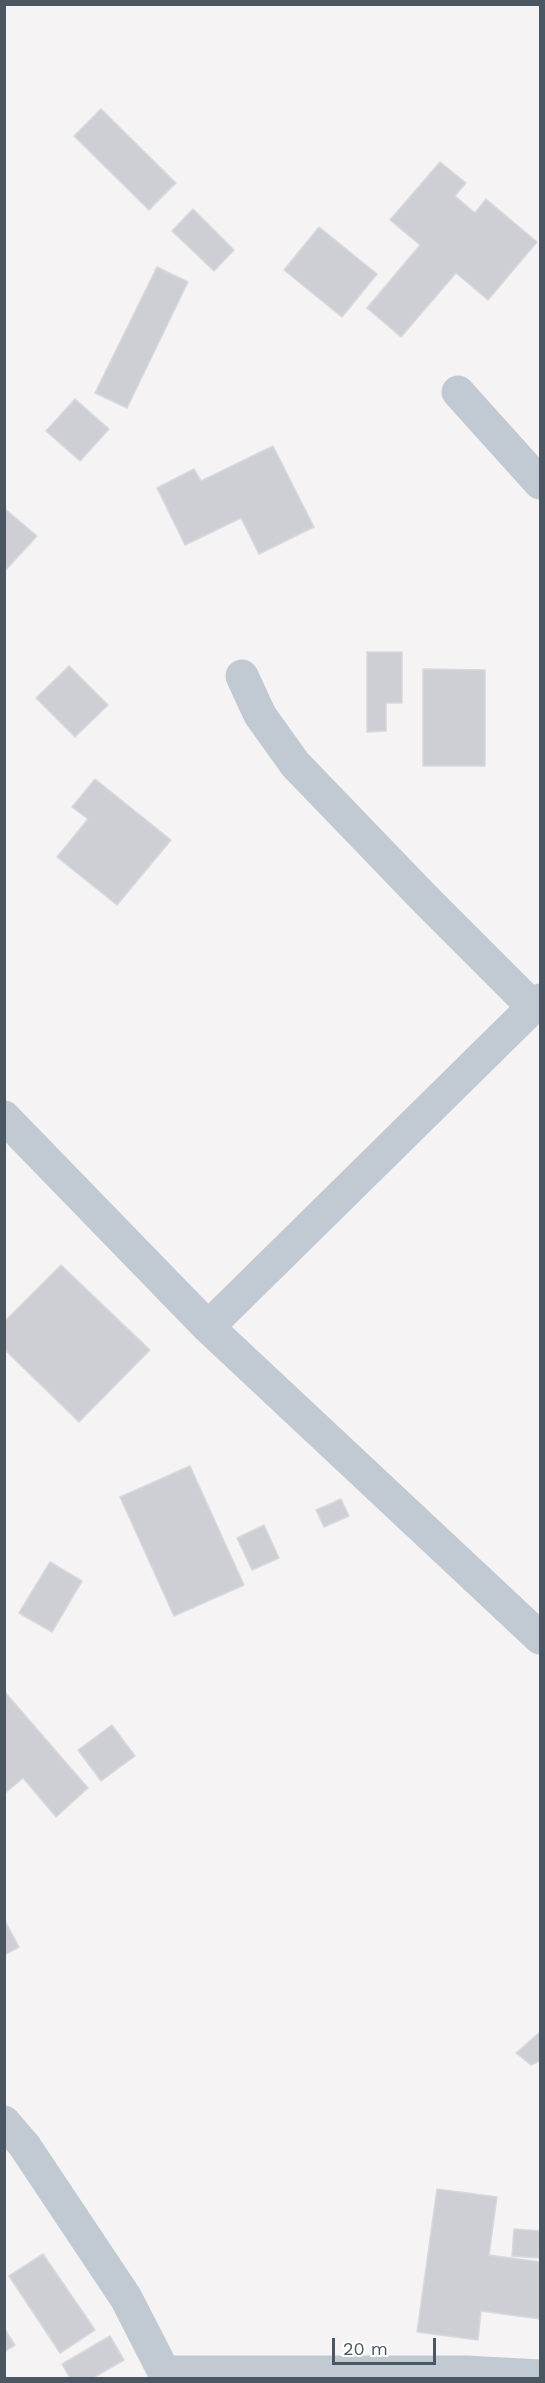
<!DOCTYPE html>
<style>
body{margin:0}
#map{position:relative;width:545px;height:2383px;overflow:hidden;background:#f5f3f3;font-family:"Work Sans",sans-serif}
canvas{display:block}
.frame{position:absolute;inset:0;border:6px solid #4a5661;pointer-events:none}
.scale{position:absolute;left:332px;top:2338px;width:104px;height:27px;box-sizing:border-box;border:3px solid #4a5661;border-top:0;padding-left:8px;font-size:18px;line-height:21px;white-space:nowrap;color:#4a5661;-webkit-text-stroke:4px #fff;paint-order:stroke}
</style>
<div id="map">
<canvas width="545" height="2383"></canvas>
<div class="frame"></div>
<div class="scale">20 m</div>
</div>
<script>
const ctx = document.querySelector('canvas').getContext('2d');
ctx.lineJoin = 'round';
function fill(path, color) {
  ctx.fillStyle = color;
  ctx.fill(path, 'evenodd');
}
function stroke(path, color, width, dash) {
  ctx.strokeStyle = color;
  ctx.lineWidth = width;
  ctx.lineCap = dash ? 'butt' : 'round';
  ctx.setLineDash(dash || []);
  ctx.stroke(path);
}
const building = new Path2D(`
 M101,109l75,74 -27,27 -75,-74z
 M440,162l26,21 -11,13 20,17 11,-14 51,43 -49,58 -32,-27 -55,64 -34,-29 53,-63 -30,-25z
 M193,209l41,41 -20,21 -42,-40z
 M319,227l58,47 -35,43 -58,-47z
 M157,267l31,15 -61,126 -32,-15z
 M75,399l34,30 -29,32 -34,-30z
 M273,446l41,81 -55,27 -18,-36 -56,27 -28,-57 37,-19 7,12z
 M5,509l32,27 -33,36v-62z
 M367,652h35v51h-16v28l-19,1z
 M69,666l39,39 -33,32 -39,-39z
 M423,669l62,1v96h-62z
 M95,779l76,61 -54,65 -60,-48 31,-38 -16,-12z
 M61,1265l89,85 -71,72 -75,-73v-27z
 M190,1466l54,119 -70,31 -54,-119z
 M341,1499l8,17 -25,11 -8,-17z
 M264,1525l15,33 -27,12 -15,-32z
 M50,1562l32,19 -30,51 -33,-19z
 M4,1691l84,97 -32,29 -33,-39 -19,16z
 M112,1725l23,31 -34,25 -23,-31z
 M4,1919l15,28 -15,8z
 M540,2032v29l-9,4 -15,-12z
 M437,2189l60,8 -8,58 51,7v57l-59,-8 -3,29 -61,-8z
 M514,2229l26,2 -1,27 -27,-2z
 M43,2254l52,76 -35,23 -51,-77z
 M4,2328l11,17 -11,7z
 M110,2336l14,24 -31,18h-23l-8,-14z`);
const street = new Path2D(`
 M458,392l82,91
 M242,676l18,39 35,49 131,136 107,107
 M4,1117l204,210 332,311
 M208,1327l332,-327
 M4,2122l20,23 102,153 41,80
 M164,2372h302l74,4`);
fill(building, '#cdcfd5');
stroke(building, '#d7d9de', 1.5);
stroke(street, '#c1cad2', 33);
</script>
